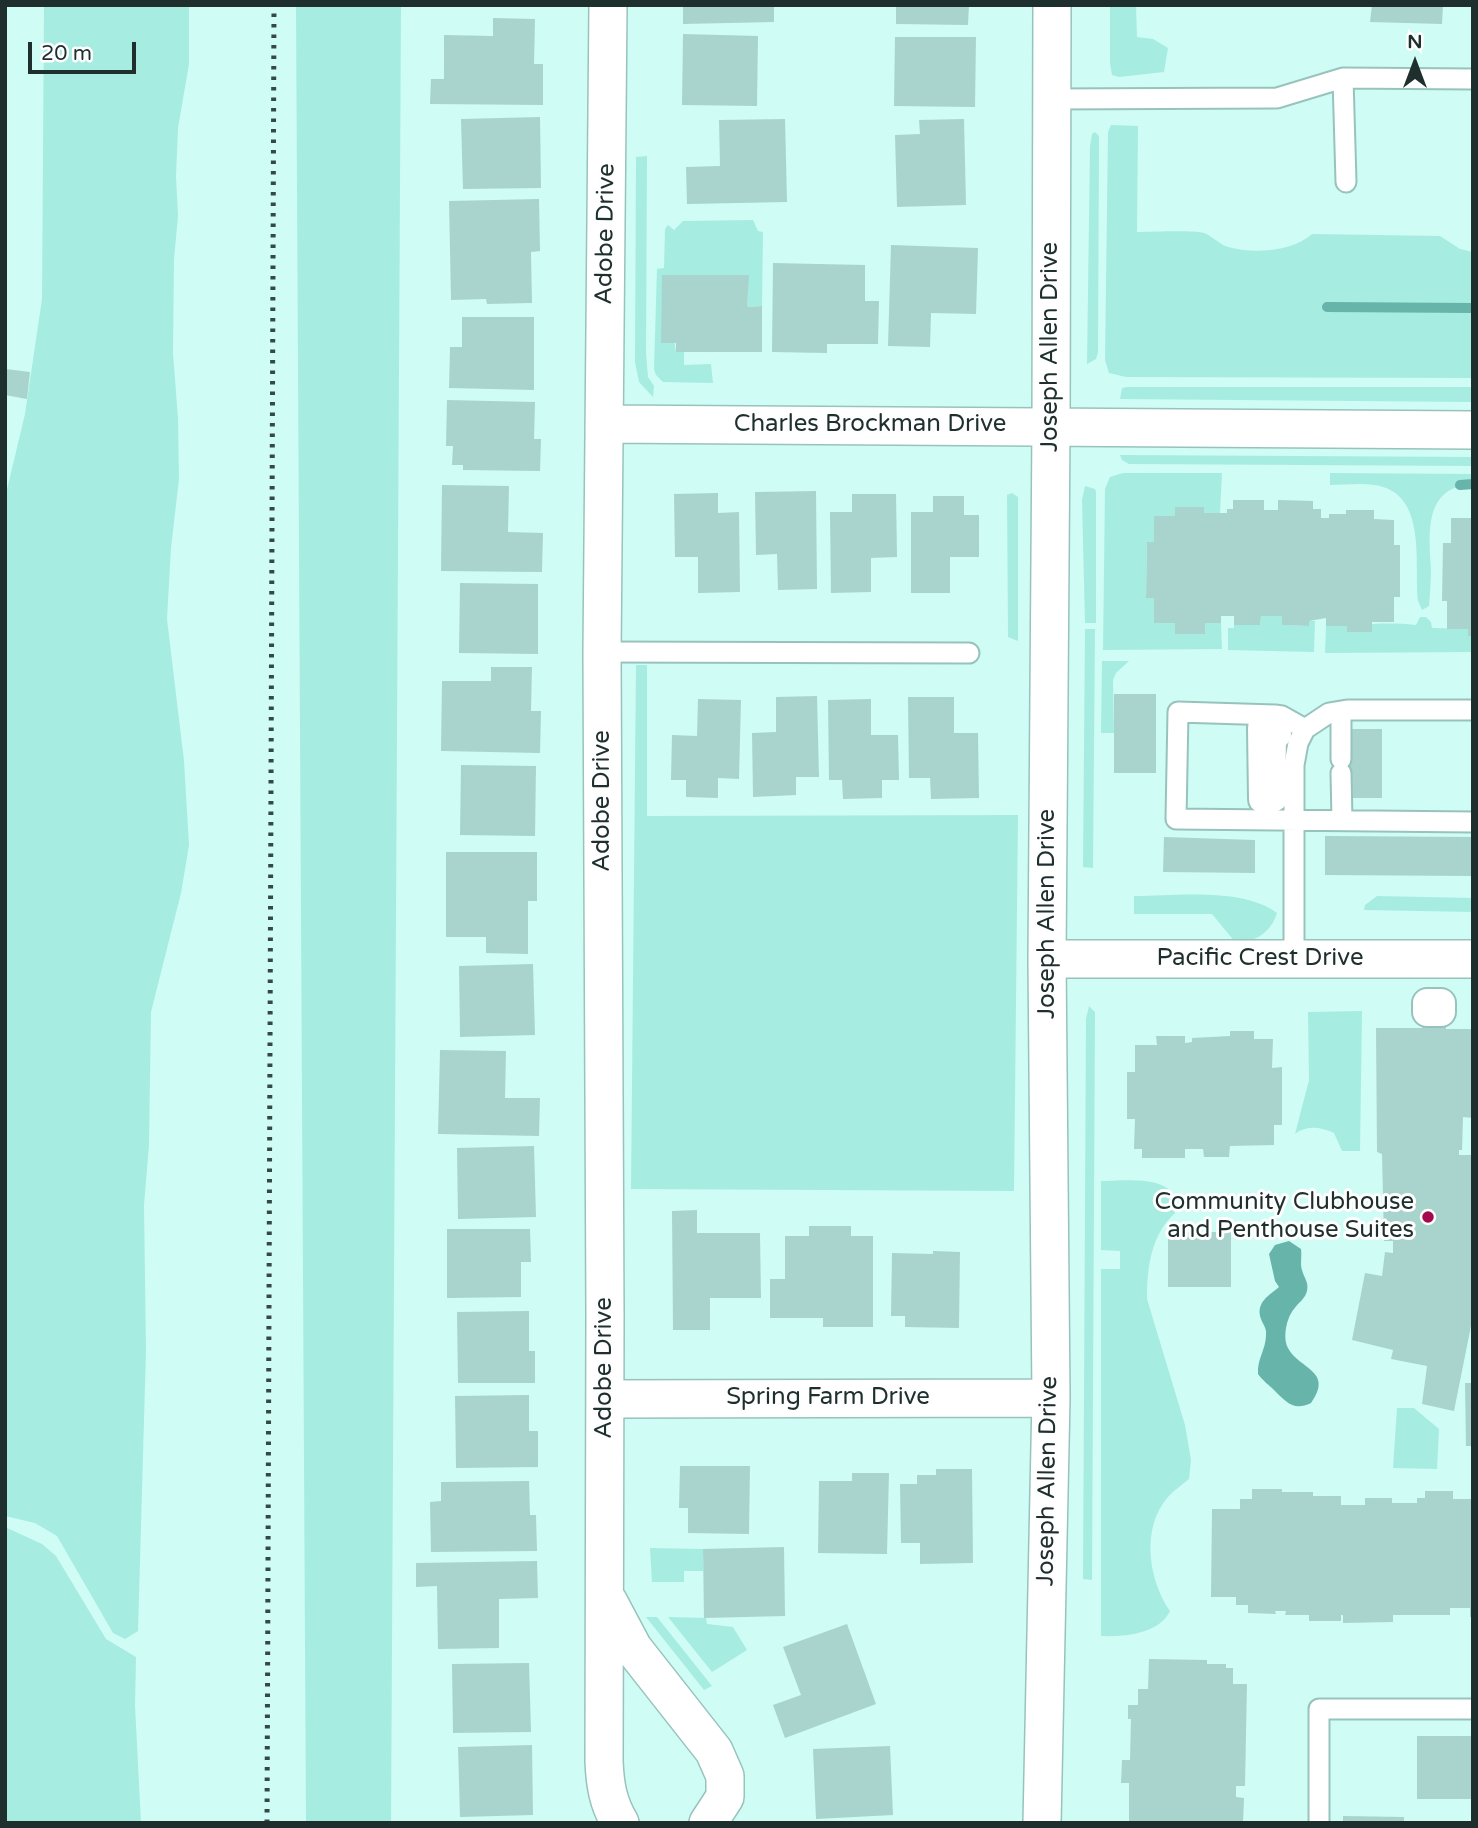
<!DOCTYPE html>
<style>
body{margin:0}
#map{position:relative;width:1478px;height:1828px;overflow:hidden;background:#cffcf5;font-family:"Varela Round",sans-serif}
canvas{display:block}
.frame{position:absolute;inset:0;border:7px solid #1e2f2d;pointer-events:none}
.north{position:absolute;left:1380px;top:28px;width:70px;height:70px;-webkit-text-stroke:5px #fefefe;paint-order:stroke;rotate:0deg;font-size:19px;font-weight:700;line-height:28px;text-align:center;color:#1e2f2d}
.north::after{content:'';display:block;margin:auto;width:24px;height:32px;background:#1e2f2d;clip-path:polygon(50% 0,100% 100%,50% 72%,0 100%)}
.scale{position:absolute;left:28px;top:42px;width:108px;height:32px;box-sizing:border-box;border:4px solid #1e2f2d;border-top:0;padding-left:9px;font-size:21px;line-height:24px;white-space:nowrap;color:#1e2f2d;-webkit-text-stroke:5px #fefefe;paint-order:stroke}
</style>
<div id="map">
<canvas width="1478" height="1828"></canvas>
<div class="frame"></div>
<div class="north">N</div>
<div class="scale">20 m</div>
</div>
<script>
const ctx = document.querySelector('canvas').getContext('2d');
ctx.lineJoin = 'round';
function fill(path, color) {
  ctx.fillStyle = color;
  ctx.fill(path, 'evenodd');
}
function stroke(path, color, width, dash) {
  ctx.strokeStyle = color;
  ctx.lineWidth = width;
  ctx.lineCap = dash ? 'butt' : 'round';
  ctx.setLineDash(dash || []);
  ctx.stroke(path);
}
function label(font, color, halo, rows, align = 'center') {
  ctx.font = font + ' "Varela Round",sans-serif';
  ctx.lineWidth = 6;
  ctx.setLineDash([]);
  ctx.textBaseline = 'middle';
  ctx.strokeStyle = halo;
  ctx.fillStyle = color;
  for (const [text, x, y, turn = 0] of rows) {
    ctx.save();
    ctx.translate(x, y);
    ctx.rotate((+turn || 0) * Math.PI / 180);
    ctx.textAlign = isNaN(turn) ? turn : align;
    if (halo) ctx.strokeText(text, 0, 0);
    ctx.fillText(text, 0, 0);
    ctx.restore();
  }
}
const green = new Path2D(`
 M44,5h145v59l-11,64 -2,48 2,40 -4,43 -1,94 5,65 1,61 -8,69 -4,71 17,142 5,84 -8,48 -30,119 -2,133 -5,60 2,145 -8,281 -13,8 -12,-6 -56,-97 -22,-13 -30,-7v-1018l20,-84 17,-115z
 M296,5h105l-10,1818h-85z
 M1110,5h26l1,32 16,2 15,9 -4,24 -45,5 -7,-2 -2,-12z
 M1111,125l27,1 -1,106c16,0 54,-2 67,1 8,3 15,11 24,14 24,7 65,5 84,-13l128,2 20,13 13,3v126l-347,-1 -17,-4 -4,-13 3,-228z
 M1095,132l4,4v14l-1,202 -2,7 -9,5 3,-218 2,-12z
 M647,156l-1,197 2,24 6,9 -1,11 -14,-15 -4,-20 1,-205z
 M753,220l5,11 5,1 -1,74 -15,1 1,-32h-85l13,77h8v13l27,-1 2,19 -50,-1 -7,-7 -2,-6 3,-100 7,-1 1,-39 3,-4 6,5 9,-9z
 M1127,387h346v15l-353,-3 2,-11z
 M1120,455l353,2v9l-344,-2 -7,-4z
 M1123,473h99l-2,40h-16l-1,-6h-27l-1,9h-21v26l-7,1 -1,54 8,1v25h21v11h30v-11h16l1,26 -119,1 2,-161 5,-12z
 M1330,473l143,1v10c-49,3 -44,47 -42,84 0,12 -1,25 -2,38l-7,4 -4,-9c-4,-38 10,-109 -44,-116 -14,-2 -30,0 -44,0z
 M1085,486l10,3 1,3v131h-11l-3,-123z
 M1012,493l6,4v144l-10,-4 -1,-142z
 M1261,616h21l1,9 25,1 1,-5h6l-1,31 -86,-2v-22h6v-3h26z
 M1420,617h6l5,5 1,6 36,1v7h5v16l-148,1 1,-27c31,0 57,-5 90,-1z
 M1085,629h10l-2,239 -10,-1z
 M1102,661h27l-13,12 -3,7 1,53h-13z
 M636,665h11v151l371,-1 -4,376 -383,-2z
 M1134,896c41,0 109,-9 143,17 -6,19 -21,29 -41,30l-24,-29h-78z
 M1377,896l96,2v14l-109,-2 1,-5z
 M1089,1006l6,6 -3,568 -9,-1 3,-560z
 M1362,1011l-2,140h-18l-8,-18c-14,-6 -27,-8 -39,1l14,-54 -1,-68z
 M1101,1181c19,0 65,-6 73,16 1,4 1,11 1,16 -24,22 -28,54 -28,86l38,126 6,35 -2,19c-7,6 -15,11 -21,18 -27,30 -20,83 2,114 -11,23 -46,26 -69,25v-367h19v-18l-19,-1z
 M1397,1408h17l25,21 -2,40 -44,-1z
 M5,1527l37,17 14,12 50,83 30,18 -1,48 6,118h-136z
 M650,1548l53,1v22h-19v11h-32z
 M646,1617h11l55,69 -8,4z
 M668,1617l38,1 1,6 26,3 14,23 -35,22z`);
const water = new Path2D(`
 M1289,1241l12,8c1,7 -1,15 1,21 2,8 7,12 5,21 -2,8 -8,11 -13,18 -7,8 -11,26 -7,37 10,23 48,24 24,57 -17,8 -24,0 -36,-12 -6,-6 -12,-10 -17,-17 -1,-15 8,-25 8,-39 1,-7 -3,-10 -5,-16 -6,-17 9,-24 18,-32l-4,-6 -6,-27 6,-9z`);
const stream = new Path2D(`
 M1327,307l146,1
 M1460,485l13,-1`);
const building = new Path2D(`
 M683,5h91v17l-91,2z
 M896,5h73l-1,20 -72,-1z
 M1372,5h71l-1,19 -72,-2z
 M493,18l42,1 -1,45h9v41l-113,-1 1,-25h13v-44l49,1z
 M683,34l75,2 -1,70 -75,-1z
 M895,37h81l-1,70 -81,-1z
 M540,117l1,71 -78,1 -2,-70z
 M785,119l2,83 -100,2 -1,-37 34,-1 -1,-46z
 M964,119l2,86 -69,2 -2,-72 25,-1 -1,-14z
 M539,199l1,52 -9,1 1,51 -45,1 -1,-5 -35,1 -2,-99z
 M891,245l87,3 -2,66 -45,-1 -1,34 -42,-1z
 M773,263l92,2v36h14l-1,43h-51v9l-55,-1z
 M662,275h87l-2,32 15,-1v46h-86v-9h-15z
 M462,317h72v73l-85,-2 1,-41h12z
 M6,369l24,3 -3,27 -22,-4z
 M447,400l88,2 -1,37h7l-1,32 -77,-1v-5h-11l1,-19h-7z
 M442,485l67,1 -1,46 35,1 -1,39 -101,-1z
 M816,491l1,98 -39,1 -1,-36 -21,1 -1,-63z
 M718,493v20l21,-1 1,80 -42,1v-36h-23l-1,-63z
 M852,494h44l1,63 -26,1v34l-40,1 -1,-81h22z
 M933,496h31v19h15v42h-29v36h-39v-81h22z
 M1233,500h31v10h14v-10l35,1v8h8v9h8v-4h17v-4h28v9l20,1v25h6v52h-6v25h-22v10h-25v-6h-21v-8l-17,3v5l-27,-1v-9h-21l-1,9h-26v-9h-13v7h-16v11h-30v-11h-21v-25h-8l1,-56h7v-26h21v-9h29v6h23v-4h6z
 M1451,518h22v118h-5v-7h-21v-28h-5l1,-58h8z
 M460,583l78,1v70l-79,-1z
 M491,667h41l-1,44h10l-1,42 -99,-2 1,-70h49z
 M1114,694h42v79h-42z
 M817,696l2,81h-23v18l-43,2 -1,-64 24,-1v-35z
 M908,697h46v36h24l1,65 -48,1 -1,-21h-21z
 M698,699l43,1 -2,79 -21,-1v20l-32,-1v-17h-15l1,-45 25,1z
 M871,699v36h27l1,45h-17v18l-39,1 -1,-19h-13l-1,-80z
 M1348,729h34v69h-34z
 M461,765l75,1 -1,70 -75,-1z
 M1325,836l148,1v39l-148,-1z
 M1164,837l91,3v33l-92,-1z
 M446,852h91v49h-9v53l-42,-1v-16h-40z
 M533,964l2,71 -75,2 -1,-71z
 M1422,1023h24v6h27v89l-10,-1 -1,33h-3v5h14v161l-19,95 -32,-7 5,-38 -36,-7 2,-9 -41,-10 13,-67 17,3 3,-24 8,1v-12h-9l-2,-87 -5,-2 -1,-124h46z
 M1230,1031h24v8h19l-1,29 10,-1v58h-8v20l-44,1 -1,11h-25l-1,-8h-18v9h-43v-9h-8l1,-30h-8v-47h8v-27h22l-1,-9h29v7l7,-1v-4l38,-2z
 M440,1050l66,1 -1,47h35l-1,38 -101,-2z
 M534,1146l2,71 -78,2 -1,-71z
 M697,1210v23h63l1,65h-51v32h-37l-1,-119z
 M809,1226h42v10h22v91h-50v-9h-53v-39h15v-43h24z
 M447,1229h83l1,33h-10v35l-74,1z
 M1168,1232h63v55h-63z
 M933,1251l27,1 -1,76 -54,-1v-11h-14l1,-63 41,1z
 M529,1311v40h6v32h-77l-1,-71z
 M1465,1383h8v63h-7z
 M529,1395v36h9v36l-82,1 -1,-72z
 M680,1466h70l-1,68 -61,-1v-25h-9z
 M936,1469h36l1,94 -53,1v-21h-19l-1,-59h17v-9h19z
 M852,1473h37l-2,81 -69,-1 1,-72h33z
 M529,1481l1,34h6l1,36 -106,1 -1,-50 11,-1v-19z
 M1252,1489h30v3h31v4h28v9h24v-7h27v5h25v-5h8v-7h28v8h20v118h-3v-9h-20v7h-57v7l-50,1v-8h-2v6h-32v-6h-24l1,-4h-11l1,3 -28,-1v-8h-12v-8h-25l1,-88h28v-10h12z
 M784,1547l1,69 -81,2 -1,-69z
 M537,1561l1,37 -39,1v49l-61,1 -1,-63 -21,1v-24z
 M847,1624l29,80 -91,34 -12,-33 28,-10 -18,-48z
 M1149,1659l58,1v4h19v4h7v16h14l-2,102h-9v11l8,1 -1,25h-114v-40h-8l1,-23h8l1,-41h-3v-14h10v-16h10z
 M529,1663l2,69 -78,1 -1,-69z
 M1417,1736h56v63h-56z
 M532,1745l1,70 -73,2 -2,-70z
 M890,1746l3,69 -77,4 -3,-70z
 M1343,1816l61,1v6h-61z`);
const service = new Path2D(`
 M1343,78l3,104
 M1051,99l226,-1 66,-20 130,1
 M602,652l367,1
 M1473,710h-126l-18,3 -24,16 -23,-13 -7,-1 -97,-3 -2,107 297,3
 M1341,711v48
 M1341,773l1,47
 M1294,959v-194l4,-22 7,-14
 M1319,1823v-114h154`);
const pedestrian = new Path2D(`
 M1264,727h5l8,7 -5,4 -1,51 3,8 -7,4 -4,-2 -1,-71z
 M1427,1003h14v9h-14z`);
const minor = new Path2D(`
 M608,5l-6,647 3,663 -1,446c1,24 4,42 16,62
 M604,424l869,6
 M1047,959h426
 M605,1399l446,-1
 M608,1601l25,47 81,103 11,25v21l-17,26
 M1042,1823l9,-425 -4,-439 4,-532 1,-422`);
const rail = new Path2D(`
 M267,1823l7,-1818`);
const markers = [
 [1428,1217,7,"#a20c4c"]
];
const streetNames = [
 ["Adobe Drive",606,234,-89],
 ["Joseph Allen Drive",1051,347,-90],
 ["Charles Brockman Drive",870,425],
 ["Adobe Drive",603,801,-90],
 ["Joseph Allen Drive",1048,914,-90],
 ["Pacific Crest Drive",1260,959],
 ["Adobe Drive",605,1368,-90],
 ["Spring Farm Drive",828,1398],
 ["Joseph Allen Drive",1048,1481,-89]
];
const poiNames = [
 ["Community Clubhouse",1414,1203],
 ["and Penthouse Suites",1414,1231]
];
fill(green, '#a7ece1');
fill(water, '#66b4aa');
stroke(stream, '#66b4aa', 10);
fill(building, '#a8d4cd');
stroke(service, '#98c3bd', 23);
stroke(pedestrian, '#98c3bd', 32);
stroke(minor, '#98c3bd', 40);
stroke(service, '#fff', 19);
stroke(pedestrian, '#fff', 28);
stroke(minor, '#fff', 37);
stroke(rail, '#344946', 5, [3.5, 7]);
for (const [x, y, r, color] of markers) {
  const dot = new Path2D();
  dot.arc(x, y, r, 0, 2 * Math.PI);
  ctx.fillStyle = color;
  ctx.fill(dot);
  stroke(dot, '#fefefe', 2.5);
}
label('24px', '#1e2f2d', '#fefefe', streetNames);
label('24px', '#1e2f2d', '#fefefe', poiNames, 'right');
</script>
